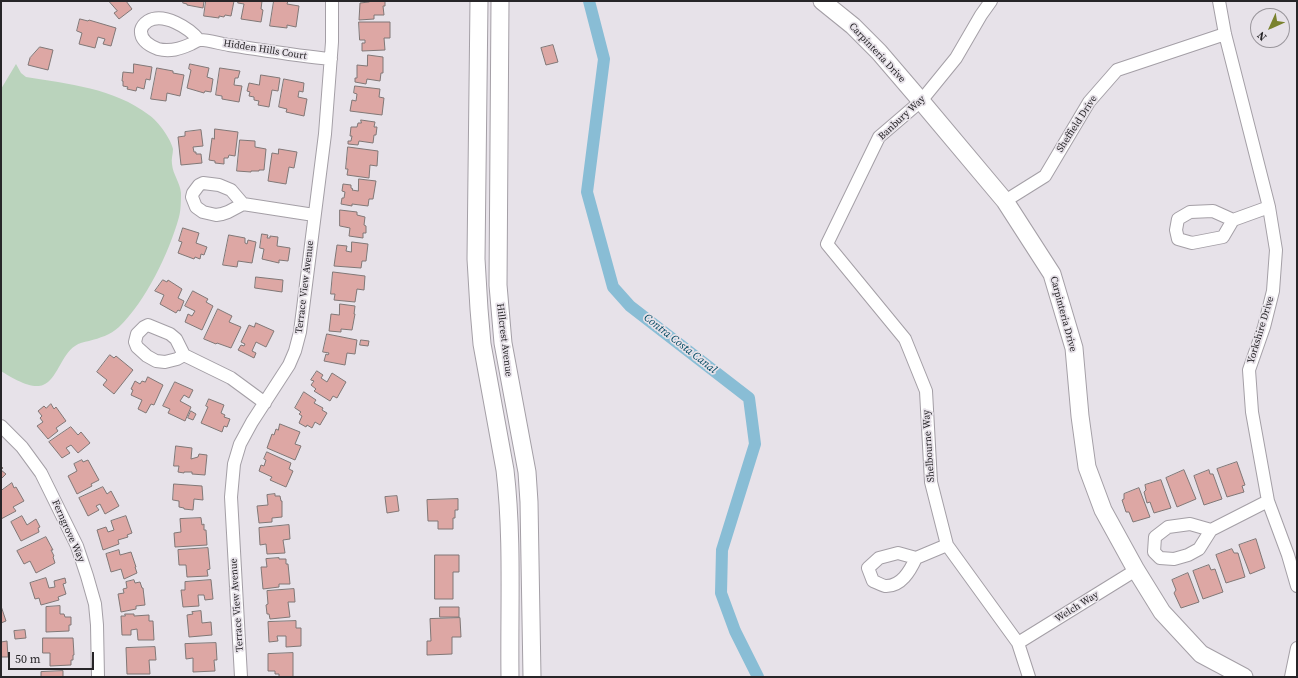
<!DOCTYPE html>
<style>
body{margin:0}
#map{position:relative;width:1298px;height:678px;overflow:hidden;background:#e7e2e9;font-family:"Source Serif 4",serif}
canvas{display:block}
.frame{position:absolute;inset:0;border:2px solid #272528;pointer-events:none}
.north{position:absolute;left:1250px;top:8px;width:40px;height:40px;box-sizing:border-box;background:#e7e2e9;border:1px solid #9a969c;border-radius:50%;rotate:225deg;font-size:11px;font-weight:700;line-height:16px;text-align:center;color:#272528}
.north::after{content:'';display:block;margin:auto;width:14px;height:18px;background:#7a822e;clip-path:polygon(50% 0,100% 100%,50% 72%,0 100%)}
.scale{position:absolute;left:8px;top:652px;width:86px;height:18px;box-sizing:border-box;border:2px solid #272528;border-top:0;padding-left:5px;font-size:12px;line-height:14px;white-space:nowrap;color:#272528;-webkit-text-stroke:3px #e7e2e9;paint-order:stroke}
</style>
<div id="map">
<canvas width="1298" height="678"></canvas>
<div class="frame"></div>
<div class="north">N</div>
<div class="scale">50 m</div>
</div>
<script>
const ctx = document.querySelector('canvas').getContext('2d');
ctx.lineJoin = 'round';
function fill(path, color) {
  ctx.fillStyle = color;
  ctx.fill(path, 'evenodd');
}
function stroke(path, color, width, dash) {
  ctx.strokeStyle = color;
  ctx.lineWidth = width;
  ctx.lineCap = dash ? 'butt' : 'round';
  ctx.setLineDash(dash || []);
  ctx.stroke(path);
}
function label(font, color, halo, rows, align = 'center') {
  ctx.font = font + ' "Source Serif 4",serif';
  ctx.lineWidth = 3.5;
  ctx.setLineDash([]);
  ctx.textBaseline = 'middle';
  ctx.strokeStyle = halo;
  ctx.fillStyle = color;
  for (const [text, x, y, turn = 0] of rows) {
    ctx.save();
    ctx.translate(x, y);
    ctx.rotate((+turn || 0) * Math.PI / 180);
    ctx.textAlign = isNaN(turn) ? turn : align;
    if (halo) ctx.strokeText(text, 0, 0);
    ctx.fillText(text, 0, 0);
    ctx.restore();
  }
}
const green = new Path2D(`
 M16,64l5,9 5,4c42,7 88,11 123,38 9,6 22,24 24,34 0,5 -2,10 -1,15 1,11 8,18 9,29 0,7 0,17 -2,24 -10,36 -33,84 -60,110 -9,8 -19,11 -30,14 -5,1 -10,2 -14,5 -14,9 -18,34 -32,39 -11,5 -33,-8 -42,-14v-282z`);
const canal = new Path2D(`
 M589,1l15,58 -17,133 26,95 17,19 119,92 6,46 -33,106 -1,43 14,38 23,46`);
const building = new Path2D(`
 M109,1h17l6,8 -13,10 -5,-6 3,-2z
 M184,1h20l-1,7 -16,-3v-1l-4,-1z
 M206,1h28l-3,15 -6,-1 -1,2 -5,-1v2l-15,-2z
 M239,1h23l-1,8 2,1 -2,12 -20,-3 3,-15 -6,-1z
 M274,1h14l-1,3 12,2 -3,21 -9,-2v3l-17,-2z
 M369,1h16v5h-2l1,9h-10v4l-15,1 1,-17 9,-1z
 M80,19l8,2 1,-1 27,8 -5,18 -8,-2 2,-5 -7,-2 -3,11 -16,-4 3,-11 -5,-2z
 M359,22h31v16h-6l1,12 -23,1v-8h3v-3h-5z
 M553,45l5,17 -12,3 -5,-17z
 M40,47l13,3 -5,20 -20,-5 2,-7z
 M368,55l15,2v16h-2l-1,8 -13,-2 -1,5 -11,-2v-4h2v-13l10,1z
 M134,64l18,3 -2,13 -4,-1 -2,10 -7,-2 -1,4 -9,-2 1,-2 -5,-1v-5h-1l1,-9 10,1z
 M190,64l19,4 -2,9 6,2 -2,13 -6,-1 -1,2 -17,-5 4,-18 -2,-1z
 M157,68l16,3v2l11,2 -4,21 -13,-3 -1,8 -15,-2z
 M220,68l20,3 -2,7h-3l-1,7 8,1 -3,16 -17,-3v-3l-6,-1z
 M261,75l19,3 -2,13 -6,-1 -3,17 -11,-2 1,-4 -5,-1v-3l-5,-1 1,-4 -3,-1 2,-8 10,2z
 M284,79l20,4 -1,9 -4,-1 -1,6 9,2 -3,17 -18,-4 1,-3 -8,-2z
 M355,86l25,3 -1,8 5,1 -2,17 -32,-4 2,-11 4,1 1,-7 -3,-1z
 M361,120l14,2 -1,5h3l-1,8h-2l-1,8 -14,-2 -1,4 -10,-1v-3h3l1,-5h-2l1,-9h6l1,-4h3z
 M215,129l23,3 -3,24 -6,-1 -1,3h-4v6l-9,-1v-2l-6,-1 3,-22 2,1z
 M201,130l2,16 -10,1 1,5h2v2h5l1,9 -21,2 -3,-28 7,-1v-4z
 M240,140l15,1v6l11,2 -2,21h-5v1h-8v1l-14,-1z
 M348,147l30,4 -1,15 -7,-1 -1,13 -22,-3 1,-6h-2z
 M279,149l18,3 -3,16 -5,-1 -3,17 -18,-3 4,-28 6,1z
 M359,179l17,2 -3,18h-4l-1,7 -16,-2v2l-11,-2 1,-6h2l1,-6 -3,-1 1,-7 8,1v3l2,1 -1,1 6,1z
 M340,210l17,2v3l8,2 -1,8 2,1v7h-3v5l-14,-2 1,-8 -10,-2z
 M183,228l16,5 -3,10 11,4 -3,8 -3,-1 -1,5 -5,-2 -1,2 -16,-6 4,-11 -3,-1z
 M262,234l6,1 -1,3h3v-2l8,1 -1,9 13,2 -2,13 -9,-1v3l-17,-4 2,-10 -4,-1z
 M229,235l16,3v5l2,1 1,-4 8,2 -4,21 -14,-2 -1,6 -14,-2z
 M352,242l16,2 -2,17h-4l-1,7 -27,-2 3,-21 10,1 -1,5 5,1z
 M333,272l32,4 -1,14 -7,-1 -2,13 -21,-2 1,-6h-4z
 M256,277l27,3 -1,12 -27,-4z
 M163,280l4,2 1,-2 14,9 -4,9 6,3 -4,10 -2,-1 -2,3 -16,-9 4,-9 -9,-4z
 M193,291l15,8 -2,3 7,4 -11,24 -17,-8 3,-8 4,2 3,-5 -10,-5z
 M340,304l15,2 -1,8h1l-3,16 -11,-1v3l-12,-1 2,-17 8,1z
 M218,309l14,7 -3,6 12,5 -10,21 -14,-5 -1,1 -12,-5z
 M256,323l18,8 -8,16 -10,-5 -4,9 4,2 -2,5 -16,-8 3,-5 3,1 1,-2 -4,-2 8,-17 5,2z
 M327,334l30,6 -2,14 -8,-1 -2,12 -21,-4 2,-7 2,1 1,-2 -6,-1z
 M361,340l8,1 -1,5 -8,-1z
 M110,355l4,3 2,-2 17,14 -19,24 -11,-9 4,-5 -10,-8z
 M317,371l6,4 -2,3 6,4 5,-9 14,9 -9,16 -4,-2 -3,5 -16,-10 2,-2 -5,-4 3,-4 -3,-1z
 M148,377l15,8 -9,20 -3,-1 -5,9 -8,-4 4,-9 -11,-5 2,-5 -2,-1 4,-8 5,3 2,-3 3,1z
 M175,382l18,8 -4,8 -5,-3 -4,6 11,6 -6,14 -17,-8 2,-4 -7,-3z
 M304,392l12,8 -2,3 9,5 -1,2 5,3 -7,12 -5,-3 -3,6 -5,-3 -1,2 -7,-4 3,-7 -3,-2 2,-2 -6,-4z
 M209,399l15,6 -3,8 4,2 -1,2 6,2 -3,8 -3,-1 -2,6 -21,-9 7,-16 -2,-1z
 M51,404l3,5 2,-2 10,14 -10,7 2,3 -10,8 -11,-13 6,-4 -3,-4 2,-2 -4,-5 6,-5 2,2z
 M191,411l5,3 -3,6 -5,-2z
 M280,424l20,8 -5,12 6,2 -6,14 -28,-12 5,-14 2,1 2,-6 2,1z
 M71,427l7,8 3,-3 9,11 -12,10 -7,-8 -5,3 4,5 -8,5 -13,-16z
 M176,446l16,2 -1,11 7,-2 1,-3 8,1 -2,20 -13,-1v-2h-8v1l-6,-1 1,-6h-5z
 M267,452l24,11 -2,6 4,2 -7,16 -16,-7 2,-3 -13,-6 2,-6 3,1 2,-6 -2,-1z
 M82,460l1,2 5,-2 11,20 -8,4 1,2 -15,8 -9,-18 9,-5 -3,-7z
 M1237,462l8,23 -3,1 2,6 -17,5 -10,-28z
 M1,466l2,2 -2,2 5,4 -5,5z
 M1184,470l12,29 -19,8 -11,-29z
 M1209,470l1,4h3l9,25 -18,6 -10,-29z
 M1161,480l10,28 -17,5 -4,-11 -3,1 -3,-11 2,-2 -1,-5z
 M12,483l2,5 2,-1 8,14 -11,6 3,4 -15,8v-28z
 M174,484l28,2 1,14 -9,-1 -1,11 -9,-1v-1l-5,-1v-6l-6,-1z
 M103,487l4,7 4,-3 8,15 -14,8 -5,-10 -4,2 3,4 -11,6 -9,-18z
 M1139,488l11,29 -17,5 -4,-10h-3l-4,-12 2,-1v-5z
 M275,494v2h5l1,5h1v16l-10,1v4l-13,1 -2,-17 11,-1 -1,-10z
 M397,496l2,15 -12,2 -2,-16z
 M458,499v11h-3v8h-2v11h-15v-8h-10l-1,-21z
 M22,516l5,9 9,-6 4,8 -2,1 1,4 -18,9 -10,-19z
 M126,516l6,17 -5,2 1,2 -10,3 1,4 -16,6 -6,-20 9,-3 2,5 6,-2 -3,-9z
 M201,518l1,7 2,-1v6h2l1,15 -32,2 -1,-14 7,-1 -1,-13z
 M289,525l1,14 -7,1 2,13 -18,1 -1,-10 -6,1 -1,-17z
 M46,537l7,13h-2l3,6 -1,1 2,6 -19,10 -6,-12 -6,3 -7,-13z
 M1256,539l9,29 -15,6 -11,-29z
 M208,548l2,21 -3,1 1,6 -21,1 -1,-12h-7l-1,-15z
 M1232,549l2,4h4l7,24 -19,6 -10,-28z
 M119,550l1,5 11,-3 5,15h-1l2,6 -13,6 -3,-10 -10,3 -5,-18z
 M435,555h24v17h-6v27h-18z
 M279,558v1h7v5h2l2,20h-11v3l-16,2 -2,-22h6l-1,-8z
 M1209,565l2,5 4,-1 8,23 -20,7 -10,-28z
 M1188,573l11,29 -18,6 -7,-15 2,-3 -4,-10z
 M46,578l3,10 6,-1 -1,-6 11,-3 1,5 -3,1 3,10 -8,3 1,3 -18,5 -2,-7 -4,1 -5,-16z
 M134,580l1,3 5,-1 2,6h1l2,17 -9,1v3l-15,3 -3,-18 6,-1 -1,-4 4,-1 -1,-6z
 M211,580l2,19 -8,1 -1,-5h-6l1,11 -16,1 -2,-17h4v-8z
 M294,589l1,13h-7l2,15 -20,2 -1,-5h-2l-1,-9 2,-1 -1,-13z
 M1,606l5,15 -5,2z
 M60,606v8h4l1,3h6v8h-2v6l-23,1v-25z
 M440,607h19v10h-19z
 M201,611l1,12 9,-1 1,13 -23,2 -2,-22 6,-1 -1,-2z
 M125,614h9v2l15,-1v6h4l1,19h-16l-1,-11 -6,1v5h-9l-1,-19h4z
 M460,618l1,19h-9v17l-25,1v-14h4l-1,-22z
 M296,621v7h5v18l-15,1v-11h-9l1,5 -9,1 -1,-20z
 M25,630l1,8 -11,1 -1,-8z
 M1,637v5l6,-1 1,16h-7z
 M43,638h30l1,17h-1v5h-2v5l-21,1v-13h-7z
 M216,643l1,17h-3l1,11 -22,1v-14l-7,1 -1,-15z
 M155,647l1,13h-7l1,14h-23l-1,-26z
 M293,653v24h-14v-3h-4v-3h-7v-17z
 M63,671v6h-22v-5z`);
const street = new Path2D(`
 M991,1l-10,14 -25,43 -35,43 -42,36 -52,107 78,95 21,52 5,91 16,63 71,98 11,34
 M1219,1l6,33 44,173 7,43 -3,41 -9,36 -15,43 3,42 16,89 20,54 9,31
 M199,40c-10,-12 -35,-28 -51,-19 -3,2 -6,5 -7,9 -1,11 9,16 17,19 12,3 22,0 33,-5 2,-1 5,-3 8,-4 5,-1 23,4 30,5 34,5 68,11 102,14
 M1005,201l40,-25 44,-74 28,-32 108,-36
 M243,204l-12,-14 -12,-5 -16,-2 -4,2 -6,8 -1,4 4,10 7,5 13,3 6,-1 6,-2 15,-8 71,11
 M1233,220l-20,-9 -23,1 -12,7 -2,11 2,9 14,4 31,-6 10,-17 36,-13
 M184,355l-7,4 -12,3 -9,-1 -9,-5 -10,-9 -2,-5 2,-8 7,-7 4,-2 22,9 6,5 8,16 47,23 34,25
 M1,426l21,21 19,26 36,73 10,30 8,28 2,21 1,52
 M1211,530l-21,-6 -22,3 -13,10 -1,15 6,6 14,1 14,-4 11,-6 12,-19 57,-29
 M916,558c-6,13 -15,29 -31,28 -4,-1 -9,-4 -12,-5l-5,-13 11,-10 19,-5 18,5 31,-13
 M1018,643l118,-73
 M241,677l-10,-180 3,-33 6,-20 12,-22 37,-57 6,-14 5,-19 25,-198 7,-92v-41
 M1291,677l6,-29`);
const secondary = new Path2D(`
 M479,1l-3,258 3,50 3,35 23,126c8,68 4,139 5,207
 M500,1l-2,284 5,58 24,129 2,30 3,175
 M822,1l31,25 26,26 42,49 84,100 47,73 22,74 6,68 7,51 16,43 33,60 26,42 39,42 43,23`);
const streetNames = [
 ["Hidden Hills Court",265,50,9],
 ["Carpinteria Drive",877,53,47],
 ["Banbury Way",902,118,-43],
 ["Sheffield Drive",1077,124,-57],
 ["Terrace View Avenue",305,287,-83],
 ["Carpinteria Drive",1063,314,75],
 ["Yorkshire Drive",1261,330,-73],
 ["Hillcrest Avenue",504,340,83],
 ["Shelbourne Way",929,446,-94],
 ["Ferngrove Way",68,531,66],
 ["Terrace View Avenue",237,605,-94],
 ["Welch Way",1077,607,-32]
];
const waterNames = [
 ["Contra Costa Canal",680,344,38]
];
fill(green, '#bad3bc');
stroke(canal, '#89bdd5', 12);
fill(building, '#dda7a4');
stroke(building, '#807776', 1);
stroke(street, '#a49fa6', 14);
stroke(secondary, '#a49fa6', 19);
stroke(street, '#fff', 12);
stroke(secondary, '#fff', 17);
label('10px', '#272528', '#e7e2e9', streetNames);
label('italic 11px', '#004861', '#e7e2e9', waterNames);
</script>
